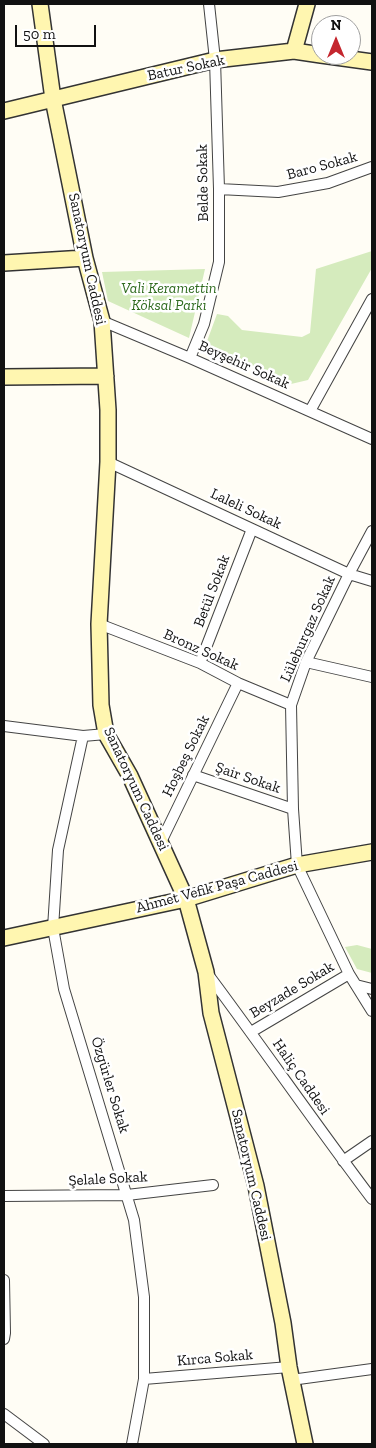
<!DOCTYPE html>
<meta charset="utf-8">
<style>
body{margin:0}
#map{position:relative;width:376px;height:1448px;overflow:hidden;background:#fffdf5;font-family:"Zilla Slab",serif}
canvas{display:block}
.frame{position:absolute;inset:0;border:5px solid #111;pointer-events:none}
.north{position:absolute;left:311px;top:15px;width:50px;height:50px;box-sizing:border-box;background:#fff;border:1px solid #a0a0a0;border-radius:50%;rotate:0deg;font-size:14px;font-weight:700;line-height:20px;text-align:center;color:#111}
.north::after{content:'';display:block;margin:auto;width:18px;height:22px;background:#c4262e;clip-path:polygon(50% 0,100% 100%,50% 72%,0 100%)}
.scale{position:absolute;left:15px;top:25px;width:81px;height:22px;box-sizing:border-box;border:2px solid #111;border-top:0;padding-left:6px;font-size:15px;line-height:18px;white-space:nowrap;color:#111;-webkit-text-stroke:4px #fff;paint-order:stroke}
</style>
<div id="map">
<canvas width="376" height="1448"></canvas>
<div class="frame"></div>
<div class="north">N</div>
<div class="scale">50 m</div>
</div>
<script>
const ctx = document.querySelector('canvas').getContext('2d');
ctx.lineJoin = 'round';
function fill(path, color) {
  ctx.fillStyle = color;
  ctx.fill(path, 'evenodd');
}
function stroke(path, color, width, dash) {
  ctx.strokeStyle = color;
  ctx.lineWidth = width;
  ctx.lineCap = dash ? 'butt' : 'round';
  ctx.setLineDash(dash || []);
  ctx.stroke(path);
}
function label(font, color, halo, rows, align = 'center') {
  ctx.font = font + ' "Zilla Slab",serif';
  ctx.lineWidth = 5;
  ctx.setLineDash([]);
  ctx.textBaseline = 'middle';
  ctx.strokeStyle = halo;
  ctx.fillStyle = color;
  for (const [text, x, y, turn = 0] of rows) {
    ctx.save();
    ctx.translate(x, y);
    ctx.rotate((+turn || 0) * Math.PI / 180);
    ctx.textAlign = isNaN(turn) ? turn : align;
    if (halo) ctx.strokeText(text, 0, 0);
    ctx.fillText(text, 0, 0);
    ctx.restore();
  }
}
const green = new Path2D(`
 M372,251v17l-64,112 -17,4 -85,-40 11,-30 11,2 14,14 60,7 8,-4 6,-64z
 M205,269l-16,69 -81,-37 -6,-29z
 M357,945l15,4v24l-15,-4 -12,-22z`);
const street = new Path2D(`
 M219,189l59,3 50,-9 44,-16
 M102,321l88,37 182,81
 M190,358l14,-34 15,-62v-73l-4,-129 -6,-56
 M310,411l62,-112
 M108,462l241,112 23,7
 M372,531l-23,43 -43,88 -15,43 2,104 4,56 52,109 23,37
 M99,624l101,39 38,20 53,22
 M306,662l66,15
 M200,663l52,-134
 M4,726l79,10 23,-2
 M83,736l-25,114 -5,78 11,61 70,231 10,77v82l-12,65
 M193,775l100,34
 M161,842l77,-159
 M207,973c56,75 109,152 165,226
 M356,985l16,4
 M251,1032l98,-58
 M343,1161l29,-20
 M4,1196l123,-1 86,-10
 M4,1280l1,53 -1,6
 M144,1379l145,-12
 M291,1380l81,-11
 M4,1414l40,30`);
const secondary = new Path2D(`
 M40,4l13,95 32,159 17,63 6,89v52l-9,162 2,81 5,29 24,42 56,123 20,73 5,41 45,173 27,137 6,44 16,77
 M294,51l13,-47
 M321,55l51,7
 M4,111l211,-51 79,-9 27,4
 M4,263l81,-5
 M4,377l102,-1
 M4,938l182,-39 111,-34 75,-13`);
const streetNames = [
 ["Batur Sokak",186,68,-12],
 ["Baro Sokak",322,166,-15],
 ["Belde Sokak",203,183,-91],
 ["Sanatoryum Caddesi",87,259,78],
 ["Beyşehir Sokak",244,365,24],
 ["Laleli Sokak",246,509,25],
 ["Betül Sokak",212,591,-69],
 ["Lüleburgaz Sokak",308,629,-66],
 ["Bronz Sokak",201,650,24],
 ["Hoşbeş Sokak",186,756,-64],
 ["Şair Sokak",248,778,19],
 ["Sanatoryum Caddesi",136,789,65],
 ["Ahmet Vefik Paşa Caddesi",217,887,-15],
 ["Beyzade Sokak",292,990,-31],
 ["Haliç Caddesi",301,1077,55],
 ["Özgürler Sokak",110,1085,73],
 ["Sanatoryum Caddesi",251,1175,77],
 ["Şelale Sokak",108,1179,-3],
 ["Kırca Sokak",215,1358,-5]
];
const parkNames = [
 ["Vali Keramettin",169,289],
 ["Köksal Parkı",169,306]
];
fill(green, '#d5ebbd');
stroke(street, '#444', 12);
stroke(secondary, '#333', 18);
stroke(street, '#fff', 10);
stroke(secondary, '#fff6b0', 15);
label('15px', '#111', '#fff', streetNames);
label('italic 15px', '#2f6b1f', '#fff', parkNames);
</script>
